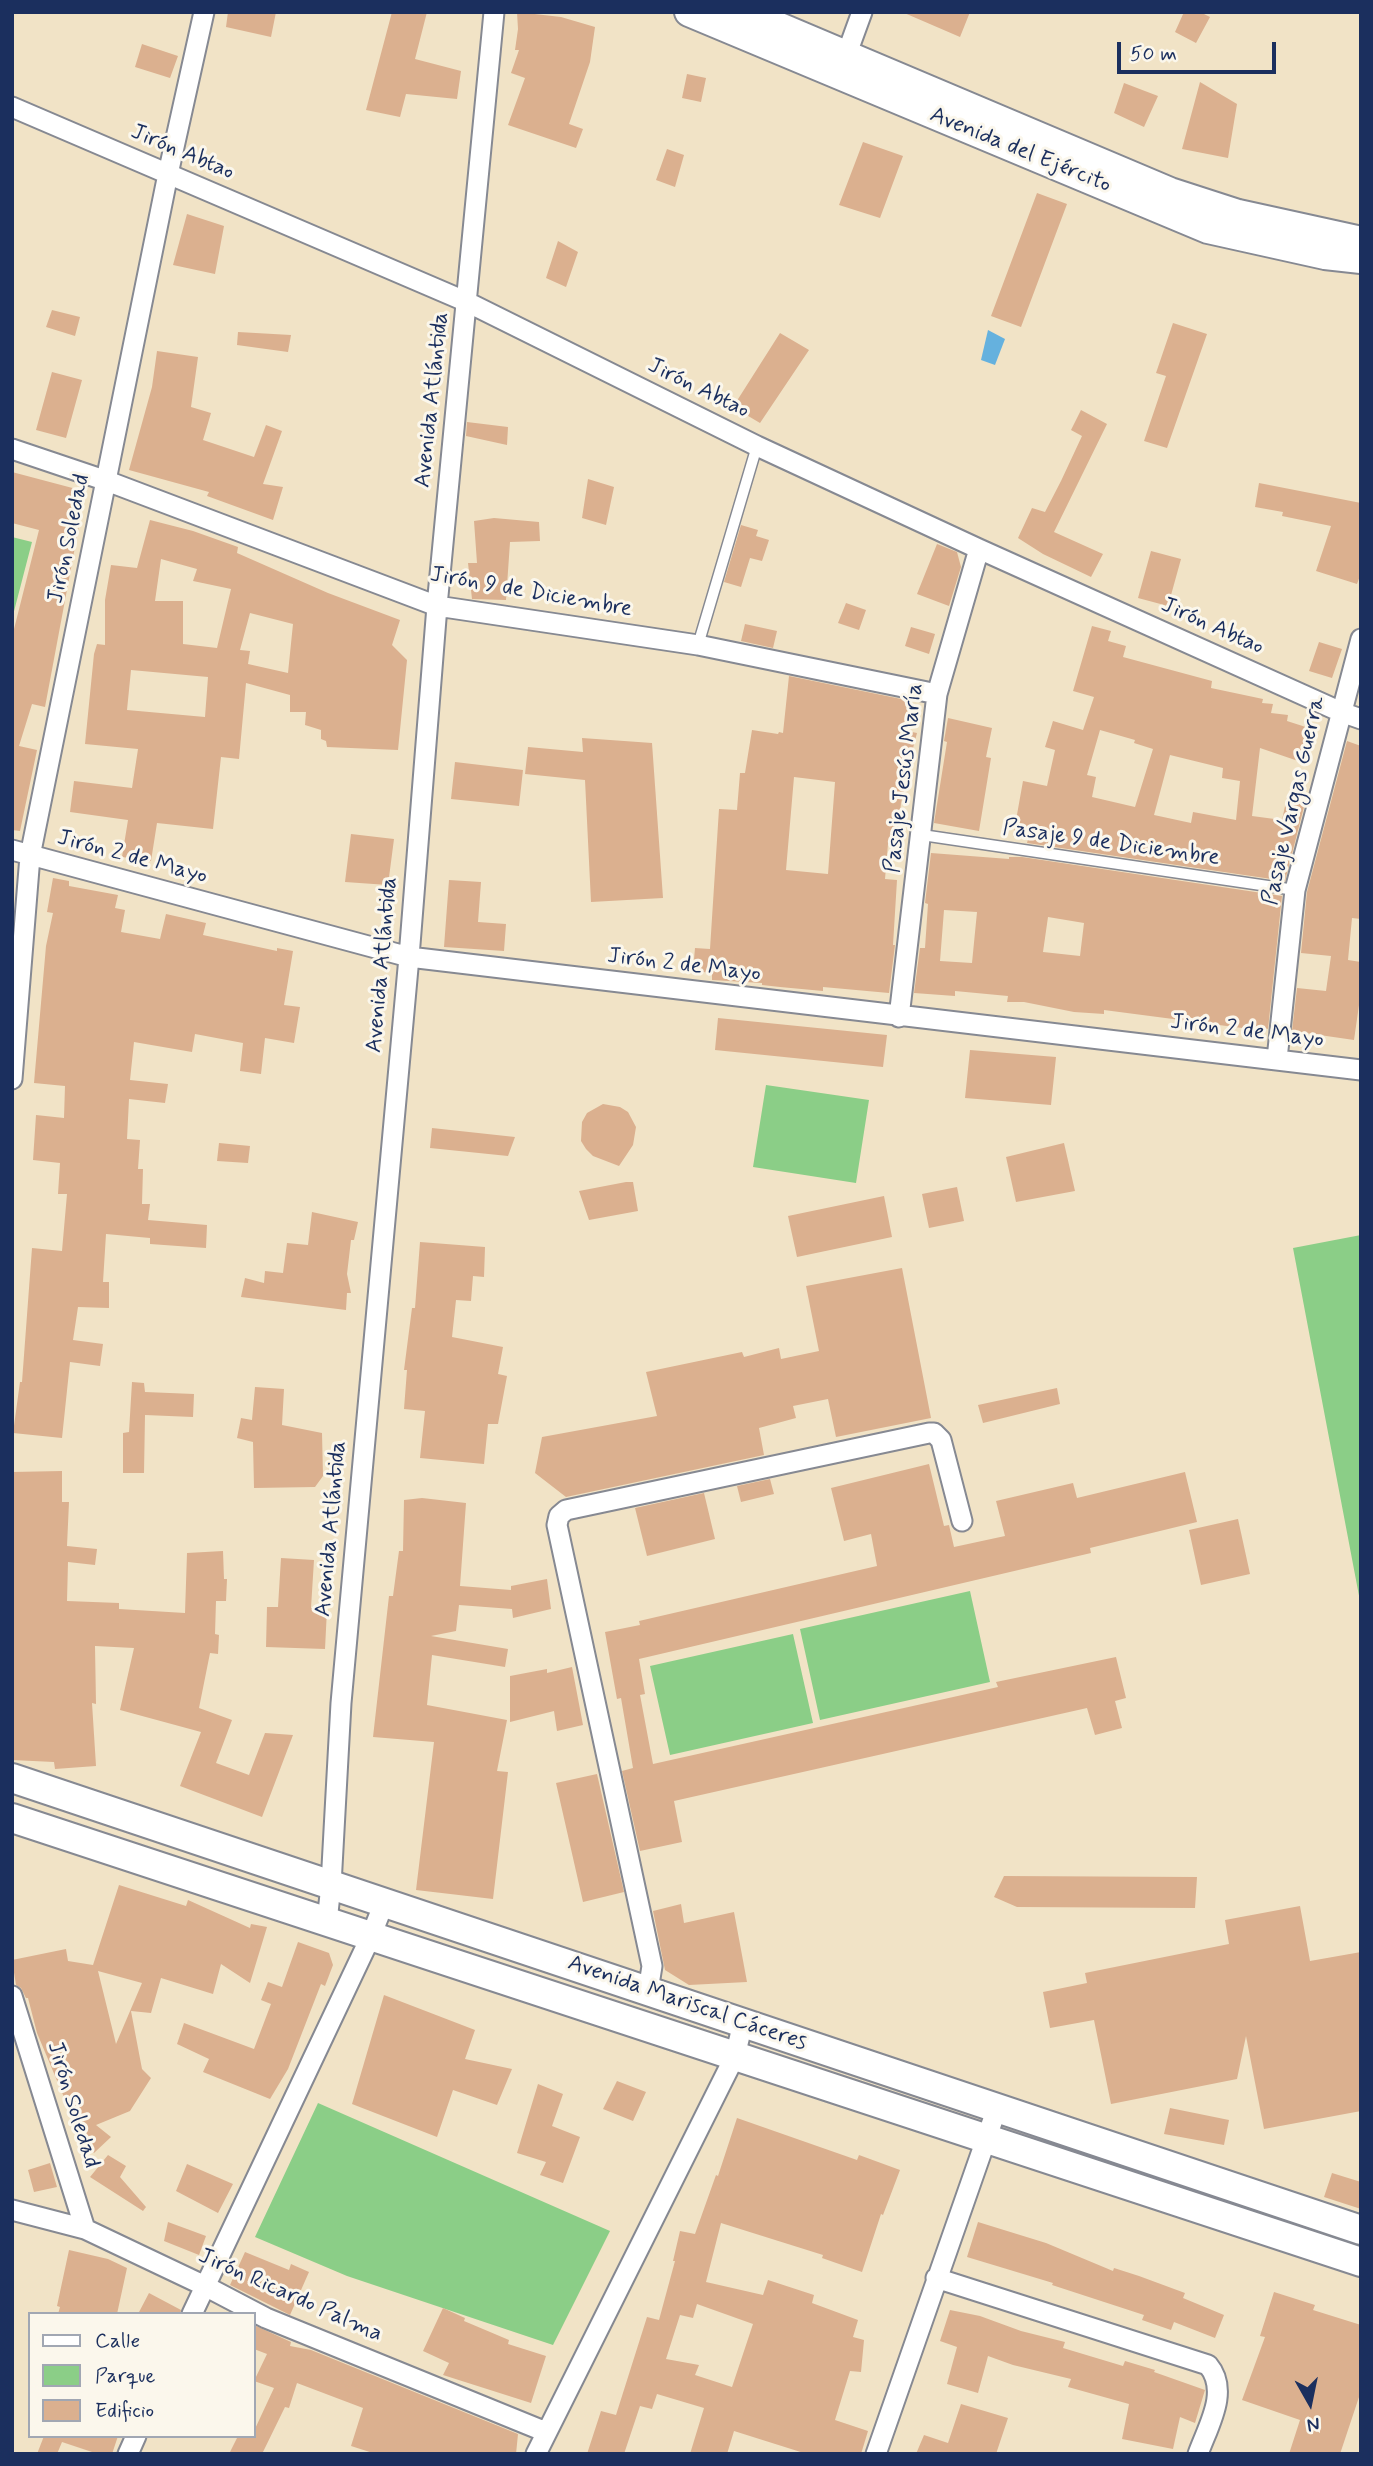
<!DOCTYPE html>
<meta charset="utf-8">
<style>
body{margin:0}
#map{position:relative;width:1373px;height:2466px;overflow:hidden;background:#f1e3c6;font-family:Mynerve,sans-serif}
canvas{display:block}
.frame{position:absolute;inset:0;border:14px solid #1b2f5e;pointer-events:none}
.legend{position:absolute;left:28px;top:2312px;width:228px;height:126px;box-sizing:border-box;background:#fbf7ec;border:2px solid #a1a7b3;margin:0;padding:9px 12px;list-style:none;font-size:21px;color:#1b2f5e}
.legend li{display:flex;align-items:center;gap:14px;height:35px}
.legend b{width:35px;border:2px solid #a1a7b3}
.north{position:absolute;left:1275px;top:2368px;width:70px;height:70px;-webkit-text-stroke:5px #fbf7ec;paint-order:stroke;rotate:171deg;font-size:19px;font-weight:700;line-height:28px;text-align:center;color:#1b2f5e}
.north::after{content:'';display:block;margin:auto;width:24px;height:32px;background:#1b2f5e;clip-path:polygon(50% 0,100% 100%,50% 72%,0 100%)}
.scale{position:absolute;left:1117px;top:42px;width:159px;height:32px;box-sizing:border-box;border:4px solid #1b2f5e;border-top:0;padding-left:9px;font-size:21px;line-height:24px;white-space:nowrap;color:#1b2f5e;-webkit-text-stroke:5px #fbf7ec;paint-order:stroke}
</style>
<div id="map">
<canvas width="1373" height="2466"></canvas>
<div class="frame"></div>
<ul class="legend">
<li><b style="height:9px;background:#fff"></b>Calle</li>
<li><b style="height:19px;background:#8bce87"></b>Parque</li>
<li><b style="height:19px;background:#dbb08f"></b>Edificio</li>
</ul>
<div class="north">N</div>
<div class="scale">50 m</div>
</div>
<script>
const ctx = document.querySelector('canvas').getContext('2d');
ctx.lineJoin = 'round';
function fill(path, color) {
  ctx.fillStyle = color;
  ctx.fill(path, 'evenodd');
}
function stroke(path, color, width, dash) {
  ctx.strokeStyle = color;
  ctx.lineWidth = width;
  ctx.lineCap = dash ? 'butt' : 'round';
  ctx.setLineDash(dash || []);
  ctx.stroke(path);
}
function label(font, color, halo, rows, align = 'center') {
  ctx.font = font + ' Mynerve,sans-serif';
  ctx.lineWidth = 6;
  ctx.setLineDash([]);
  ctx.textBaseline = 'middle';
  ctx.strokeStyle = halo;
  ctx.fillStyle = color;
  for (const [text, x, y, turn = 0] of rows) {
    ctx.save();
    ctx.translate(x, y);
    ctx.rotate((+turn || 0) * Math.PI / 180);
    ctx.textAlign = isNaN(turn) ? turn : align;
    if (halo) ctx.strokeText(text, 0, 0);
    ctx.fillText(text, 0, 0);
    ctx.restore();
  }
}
const green = new Path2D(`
 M12,537l20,5 -20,77z
 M766,1085l103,15 -13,83 -103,-16z
 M1361,1235v365l-1,1 -67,-353z
 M970,1591l20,91 -170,38 -20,-91z
 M793,1634l20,89 -143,32 -20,-89z
 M318,2103l292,128 -57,114 -206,-69 -92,-39z`);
const water = new Path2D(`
 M988,330l17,9 -10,26 -14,-5z`);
const building = new Path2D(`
 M228,12h48l-5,25 -45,-10z
 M392,12h35l-12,47 46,12 -4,28 -51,-5 -6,23 -34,-7z
 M517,12l44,5 34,10 -5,35 -21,62 14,5 -7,19 -68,-23 17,-47 -14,-5 8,-23h-4l3,-21z
 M902,12h68l-10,25z
 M1184,12h16l10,5 -14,26 -21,-11z
 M142,44l36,12 -8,22 -35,-11z
 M687,74l19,4 -5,24 -19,-4z
 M1200,82l37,22 -9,54 -46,-9z
 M1124,83l34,13 -14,31 -30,-14z
 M863,142l40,14 -23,62 -41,-13z
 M667,149l17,6 -9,32 -19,-7z
 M1037,193l30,11 -46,123 -30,-11z
 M187,214l37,12 -9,48 -42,-9z
 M558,241l20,11 -12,35 -20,-9z
 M52,310l28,7 -5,19 -29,-9z
 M1173,323l34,11 -40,114 -23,-7 22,-65 -10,-3z
 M238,332l53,3 -3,17 -51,-7z
 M780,333l29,17 -49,73 -27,-16z
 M157,351l41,6 -7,50 20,6 -8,27 51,17 12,-32 16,6 -19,53 20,3 -10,33 -66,-24 2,-4 -80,-22 23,-83z
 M52,372l30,8 -16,58 -30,-8z
 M1081,410l26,14 -53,108 49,22 -12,23 -48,-23 -25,-16 14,-30 13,4 16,-31 21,-45 -11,-6z
 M467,422l41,5 -1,18 -41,-9z
 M12,472l68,18 4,9 -39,208 -13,-3 -13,42 18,4 -17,81 -8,-1v-193l27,-107 -27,-7z
 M588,479l26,8 -8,38 -24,-7z
 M1259,483l102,20v70l-4,11 -41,-13 15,-45 -49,-10 1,-4 -28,-5z
 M494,518l45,4 1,19 -30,1 -4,58 -34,-1 -4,-36h9l-3,-42z
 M150,520l43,11 45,16 -1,6 91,40 72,27 -8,25 15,15 -9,90 -71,-3 -1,-6 -5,-2v-9l-16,-5 1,-13h-16v-17l-44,-12 -7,76 -18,-2 -8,72 -56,-6 -6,38 -29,-4 6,-37 -58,-8 4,-31 58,7 6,-39 -53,-5 9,-90 3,-10 8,1v-45l6,-35 26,3zM161,559l36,10 -4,12 38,8 -14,59 -34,-4v-43h-28zM250,613l43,11 -5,49 -40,-9 2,-13 -10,-1zM131,670l77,7 -3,40 -78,-7z
 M741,525l17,5 -2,6 13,4 -7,21 -12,-3 -9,29 -17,-5z
 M937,544l20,8 4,15 -12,39 -32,-12z
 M1151,551l30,8 -13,47 -30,-8z
 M846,603l20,7 -7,20 -21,-7z
 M745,624l32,7 -4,17 -32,-7z
 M1092,626l19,5 -3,10 18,5 -3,11 89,24 -1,7 52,11 -1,4 11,1 -2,9 17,2 -1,6 28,9 -11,33 -44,-15 -8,68 30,4 5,-23 18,6 -20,78 -258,-38 1,-4 -15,-2 10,-56 24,5 8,-36 -10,-3 8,-26 30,9 11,-33 -21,-6zM1100,730l35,10 -1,3 19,6 -18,58 -43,-10 4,-20 -9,-2zM1170,755l53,13 -1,10 18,3 -4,39 -43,-8 -2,11 -37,-8z
 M911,627l24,7 -6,20 -24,-8z
 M1319,642l23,7 -10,29 -23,-7z
 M789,676l122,25 -4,30 10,2 -9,34 -2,24h-2l-3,12 -4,41h-9l-3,35 12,1 -4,65h2l-6,48 -66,-6v4l-43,-4 -18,-2v-2l-50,-3v-7l-19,-2 2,-23 15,1 9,-140 18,1 3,-37h5l7,-43 26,4 1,-2 4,1zM794,777l41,5 -7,92 -42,-4z
 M948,718l44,10 -6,29 5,1 -12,73 -45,-8 13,-81 -3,-1z
 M582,738l70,5 11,155 -72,4 -6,-122 -60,-6 3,-27 55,5z
 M1347,741l14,5v173l-9,-1 -4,42 13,2v29l-7,49 -62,-9 5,-43 29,3 5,-35 -30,-3 6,-61z
 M455,762l68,8 -4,36 -68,-7z
 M351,834l43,5 -6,46 -43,-3z
 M931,853l78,6v-2h13l260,39 -14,133 -3,-1v3l-161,-21v4l-30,-2 -50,-10h-17l1,-6 -53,-5v5l-41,-3 6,-45h5l3,-44 -3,-1zM944,910l33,2 -5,51 -32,-2zM1048,917l36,6 -4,33 -37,-4z
 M53,878l16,3v5l49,9 -3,13 10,2 -4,22 39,7 6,-25 40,9 -3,12 74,16v-3l16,3 -9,54 16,2 -6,36 -29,-5 -4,36 -21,-3 3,-28 -48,-9 -3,18 -58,-10 -4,38 38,4 -3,19 -36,-4 -2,40 13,1 -2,29h5l-1,35h8l-2,16 59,5 -1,23 -56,-4v-6l-44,-4 -3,48h6v26l-31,-1 -5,33 30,4 -3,22 -30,-4 -8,76 -49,-5 7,-51h2l10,-134 30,3 5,-57h-9l2,-31 -27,-3 3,-45 28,3 1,-32 -31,-3 12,-137 7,-33 -6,-1z
 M449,880l32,2 -3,40 28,2 -2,27 -60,-4z
 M718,1018l169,17 -4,32 -168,-17z
 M970,1050l86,7 -5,48 -86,-7z
 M603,1104l17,3 8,5 8,15 -3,18 -14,21 -26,-10 -7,-7 -5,-8 1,-19 5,-9z
 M432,1128l83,9 -7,19 -78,-8z
 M219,1143l31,3 -2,17 -31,-2z
 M1064,1143l11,48 -59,11 -10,-45z
 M626,1182h7l5,29 -49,9 -10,-29z
 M957,1187l7,34 -35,7 -7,-34z
 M884,1196l8,41 -95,20 -9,-41z
 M312,1212l46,10 -4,18h-3l-4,34 4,19h-4l-1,17 -105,-13 4,-19 19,5 1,-12 18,2 4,-30 21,2z
 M420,1242l65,5 -1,30 -11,-1 -2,25 -15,-1 -4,37 51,10 -5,27 9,2 -9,48h-10l-4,40 -64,-6 5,-47 -21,-2 3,-39h-3l8,-62h3z
 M902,1268l29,150 -95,19 -8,-38 -35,7 3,12 -37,10 5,27 -198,42 -31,-24 7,-36 115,-21 -11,-44 96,-20 2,5 35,-9 2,11 38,-8 -13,-65z
 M132,1382l12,1 1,9 49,2 -1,23 -48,-2 -1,58h-21v-40l6,-1z
 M255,1387l29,2 -2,36 40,8 1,43 -8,11 -61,1 -1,-46 -16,-4 4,-20 11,2z
 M1057,1388l3,16 -77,19 -5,-18z
 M929,1464l15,62 5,-1 5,22 51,-11 -9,-35 77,-18 4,15 108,-26 12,50 -107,26 1,5 -452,106 6,35 -5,1 13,69 345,-77 -2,-5 120,-25 10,41 -11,3 7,27 -27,7 -8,-27 -413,93 8,41 -42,9 -18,-80 11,-3 -12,-70 -4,1 -12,-67 35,-7 -1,-4 238,-55 -6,-32 -27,7 -13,-53z
 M62,1471v31h7l-2,44 30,3 -2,16 -27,-3 -1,39 52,2v6l66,4 2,-60 36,-2 1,28h3l-1,22h-10l-1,33 4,1 -1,19 -8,-1 -11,55 33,12 -16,43 33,12 16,-42 28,2 -31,82 -82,-31 21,-54 -81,-22 14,-62 -39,-2 1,58 -4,-1 4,63 -41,3 -1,-7 -42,-2v-288z
 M770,1479l4,15 -33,8 -4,-16z
 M704,1493l11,46 -68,17 -12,-48z
 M422,1498l44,5 -6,83 51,4v-4l36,-7 4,30 -38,9 -1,-9 -53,-4 -3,26 -25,5 77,13 -3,18 -73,-12 -5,50 80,15 -10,51 11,1 -15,127 -77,-9 18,-148 -61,-5 16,-141h4l6,-45h4l1,-51z
 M1238,1519l12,55 -49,11 -12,-55z
 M281,1558l33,2 -3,48 16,1 -2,40 -59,-2 1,-40h11z
 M572,1667l11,58 -26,6 -3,-20 -44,11v-46l37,-7v4z
 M597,1774l27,118 -41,10 -27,-119z
 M1004,1876l193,1 -2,31 -178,-1 -23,-10z
 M119,1885l67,21 2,-6 62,28 1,-4 16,3 -17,56 -29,-19 -8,30 -52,-16 -10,35 -20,-2 11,58 9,9 -21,33 -34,14 15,12 -17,16 -12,-13 -45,-107 -9,-35h-2l-5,-10 -5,-3 -4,-25 54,-11 2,12 25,4zM98,1971l44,12 -26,61z
 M681,1904l3,19 50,-11 13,70 -58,3 -24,-15 -12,-59z
 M1300,1906l10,55 51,-9v159l-97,18 -18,-93 -9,43 -126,25 -17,-84 -44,8 -7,-36 44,-9 -2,-10 144,-29 -4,-24z
 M298,1942l31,11 4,12 -8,21 -4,-2 -33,85 -18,30 -67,-27 6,-13 -32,-15 7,-21 70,26 17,-45 -10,-4 7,-18 14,5z
 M384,1995l91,35 -10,29 47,10 -15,36 -44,-15 -16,47 -85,-33z
 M617,2081l29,11 -13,29 -30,-12z
 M538,2084l25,10 -11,32 28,11 -17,46 -23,-8 6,-13 -29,-9z
 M1170,2108l59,12 -5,25 -60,-11z
 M737,2118l120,42 2,-5 41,15 -17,45 -2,-1 -19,58 -40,-14 1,-3 -102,-32 -15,59 57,13 5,-15 46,15 -2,8 46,17 -5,17 11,3 -3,32 -11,-1 -15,49 33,11 -7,23h-54l-73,-23 -7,23h-37l14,-46 -47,-14 -5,15 -12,-3 -16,48h-37l14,-43 15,4 31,-98 12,3 16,-59h-2l7,-30 15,3 21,-59 2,1zM697,2304l56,20 -21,63 -37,-12 4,-10 -33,-6 14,-44 13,3z
 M108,2155l18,11 -6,11 26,30 -3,4 -53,-34z
 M50,2163l7,24 -23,5 -6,-22z
 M187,2164l46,20 -15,29 -42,-22z
 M1332,2173l29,9v27l-37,-12z
 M168,2222l38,14 -7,19 -35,-14z
 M978,2222l68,21 67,28 1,-3 25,8 46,17 -2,5 41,17 -9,23 -41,-16 -3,8 -29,-10 2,-5 -92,-30 1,-2 -86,-26z
 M69,2250l39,9 19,9 -10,46h-59l2,-7 -3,-1z
 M245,2252l44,18 2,-6 18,8 -19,43 -60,-30z
 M1274,2292l41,13 -2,5 48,15v66l-21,63h-51l11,-34 -58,-20 23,-63 -5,-1z
 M149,2293l32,17 -1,4h-42z
 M443,2308l22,10 -1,3 45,19 -1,4 38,12 -15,47 -88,-28 6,-12 -26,-12z
 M950,2310l30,6 41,15 44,11 -2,6 60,18 2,-5 30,9 -1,2 51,18 -10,33 -15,-6 -7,32 -51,-10 7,-35 -61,-17 3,-8 -58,-14 -25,-9 -10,37 -31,-9 10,-37 -17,-6z
 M254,2325l37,17 -1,4 21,4 207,84 -2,20h-140l-25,-8 12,-38 -66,-25 -8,25 -4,-1 -23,47h-33l9,-18h16v-5l20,-43 -20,-7 13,-27 -13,-5z
 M961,2404l47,14 -12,36h-80l8,-19 24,8z
 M44,2436h74l-6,18h-14l-36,-12 -5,12h-20z`);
const service = new Path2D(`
 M698,645l59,-199
 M922,835l373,55`);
const minor = new Path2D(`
 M846,56l16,-44
 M12,107l455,195 290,144 222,103 362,163 20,7
 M12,449l95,32 330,125 261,39 239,49
 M12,850l397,107 952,113
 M899,1017l38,-323 42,-145
 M1277,1059l18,-169 66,-251
 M12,1079l18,-223 138,-682 36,-162
 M327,1922l4,-37 10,-182 68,-746 28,-351 57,-594
 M648,1991l4,-25 -95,-441 2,-9 7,-6 363,-77h5l7,7 21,81
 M12,1996l73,233
 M12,2210l73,19 120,57 61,32 280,114
 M936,2278l272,87c22,26 0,61 -10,89
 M192,2314l179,-378 13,-33
 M128,2454l8,-18
 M536,2454l199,-398 8,-33
 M876,2454l121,-346`);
const secondary = new Path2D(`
 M689,12l519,217 117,26 36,4
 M744,12l426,180 68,22 123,27
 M12,1778l1349,452
 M12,1818l1349,444`);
const streetNames = [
 ["Avenida del Ejército",1020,151,22],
 ["Jirón Abtao",182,153,23],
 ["Jirón Abtao",698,389,26],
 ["Avenida Atlántida",433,400,-84],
 ["Jirón Soledad",70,539,-78],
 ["Jirón 9 de Diciembre",531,593,10],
 ["Jirón Abtao",1212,627,24],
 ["Pasaje Jesús María",905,778,-83],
 ["Pasaje Vargas Guerra",1295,801,-77],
 ["Pasaje 9 de Diciembre",1111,844,8],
 ["Jirón 2 de Mayo",132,858,15],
 ["Avenida Atlántida",383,965,-85],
 ["Jirón 2 de Mayo",684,966,7],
 ["Jirón 2 de Mayo",1247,1032,7],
 ["Avenida Atlántida",332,1529,-85],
 ["Avenida Mariscal Cáceres",687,2004,19],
 ["Jirón Soledad",72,2105,73],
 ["Jirón Ricardo Palma",290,2296,24]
];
fill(green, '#8bce87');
fill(water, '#65b1de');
fill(building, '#dbb08f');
stroke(service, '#868992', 13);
stroke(minor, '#868992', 23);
stroke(secondary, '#868992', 32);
stroke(service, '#fff', 10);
stroke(minor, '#fff', 19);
stroke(secondary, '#fff', 28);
label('23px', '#1b2f5e', '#fbf7ec', streetNames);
</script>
